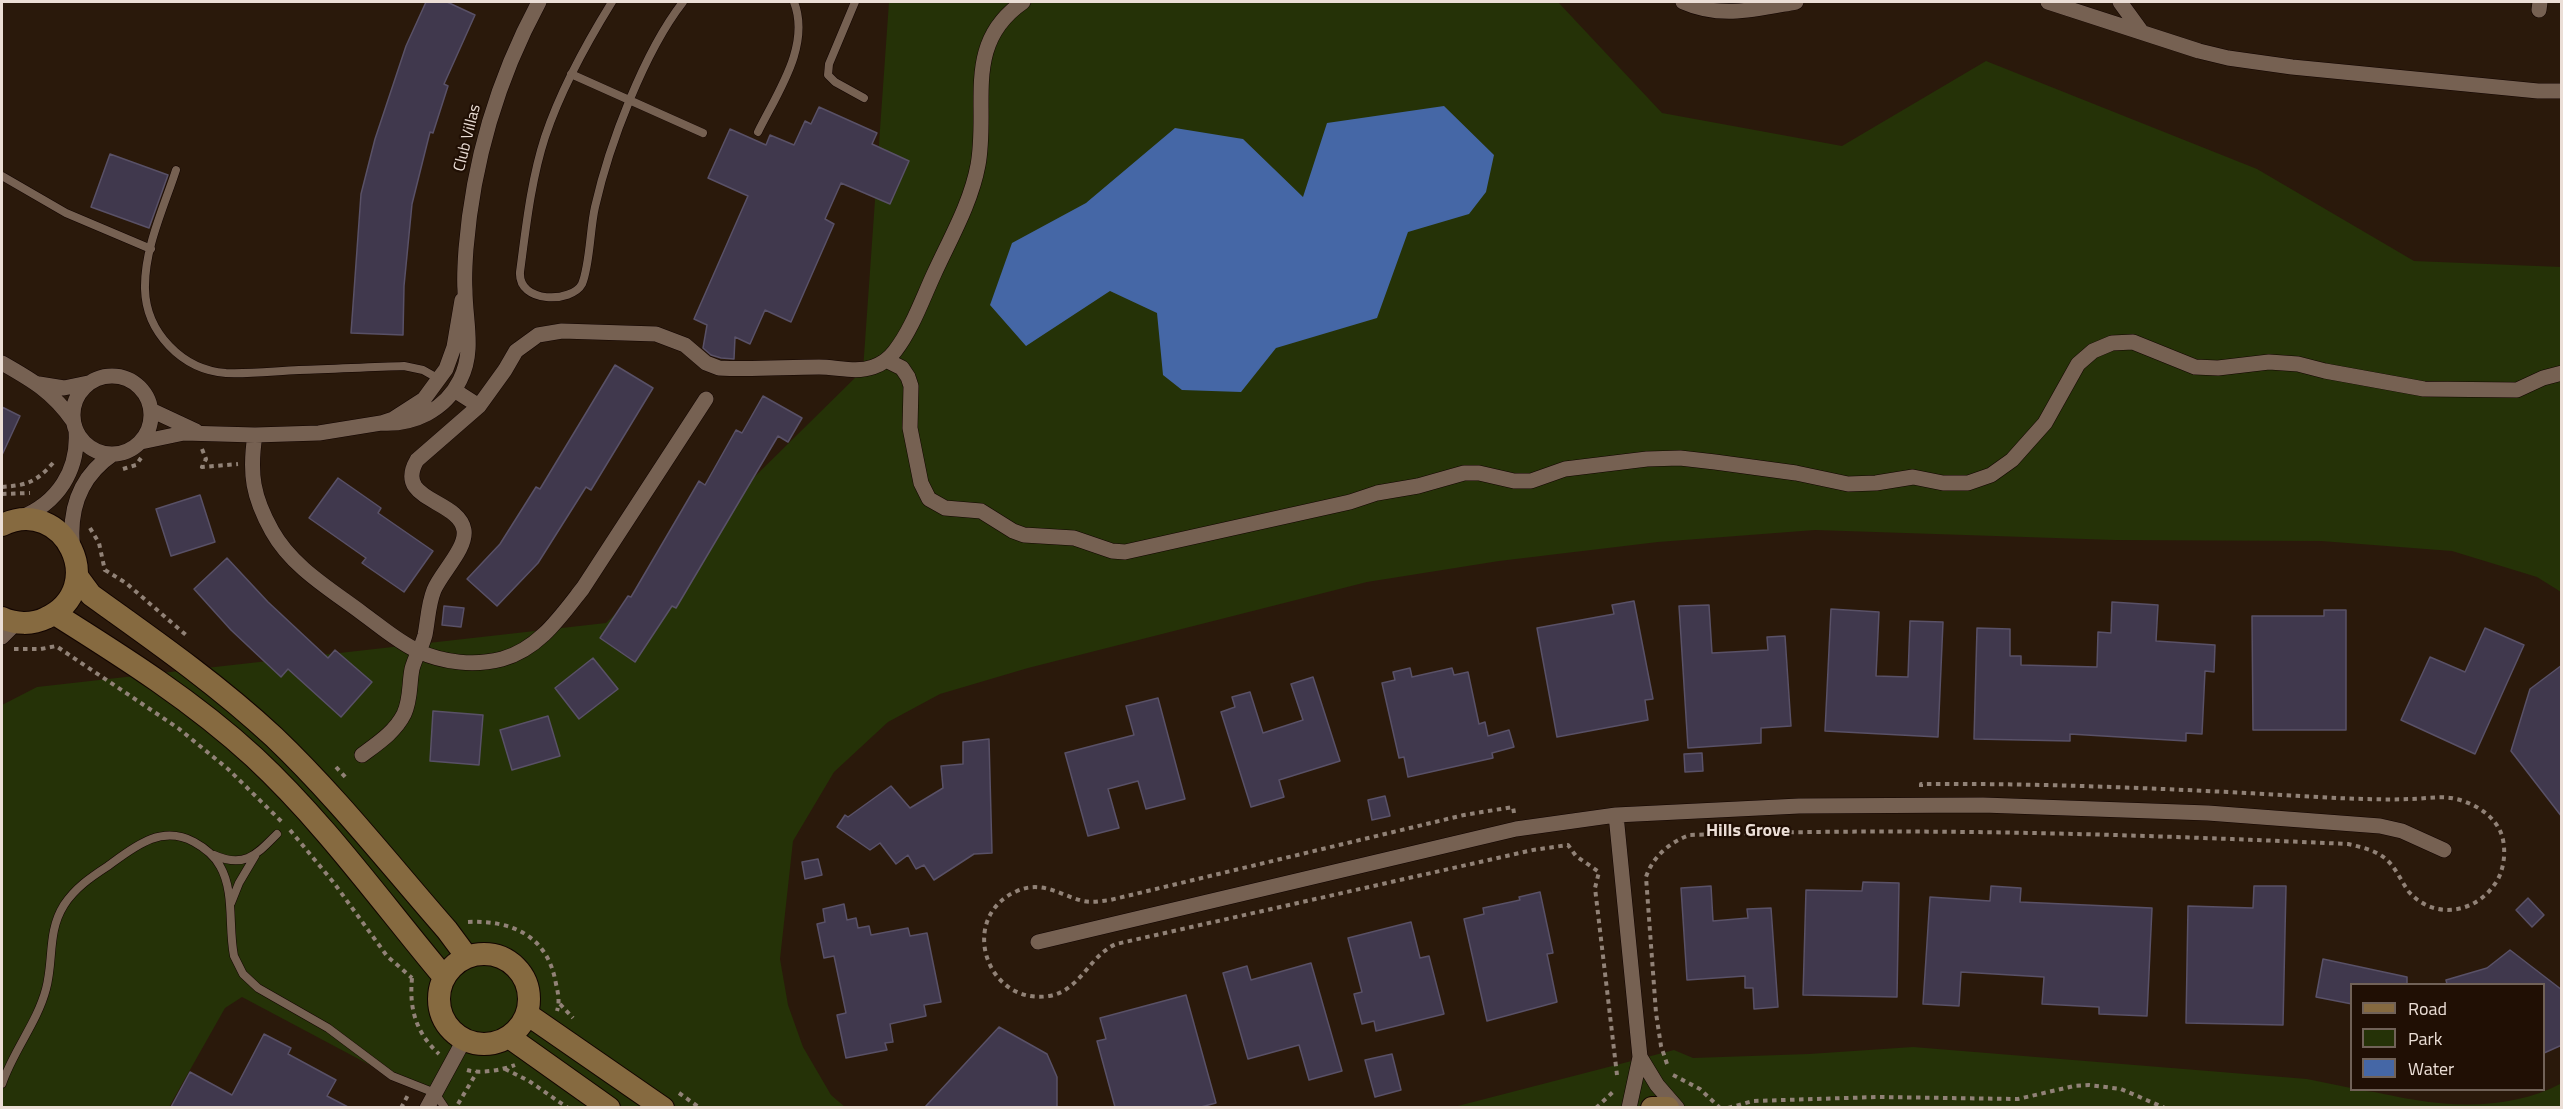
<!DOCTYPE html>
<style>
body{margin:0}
#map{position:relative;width:2563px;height:1109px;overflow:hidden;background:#2a190b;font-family:"Titillium Web",sans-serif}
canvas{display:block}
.frame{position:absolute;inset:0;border:3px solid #ebded6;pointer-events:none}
.legend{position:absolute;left:2350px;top:983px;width:195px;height:108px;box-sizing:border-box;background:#200f04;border:2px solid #716258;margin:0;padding:8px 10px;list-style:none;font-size:18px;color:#ebded6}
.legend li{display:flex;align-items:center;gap:12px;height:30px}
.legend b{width:30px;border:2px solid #716258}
</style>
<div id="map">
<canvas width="2563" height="1109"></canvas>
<div class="frame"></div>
<ul class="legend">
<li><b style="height:8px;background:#866a40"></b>Road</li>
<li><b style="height:16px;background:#253207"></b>Park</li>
<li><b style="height:16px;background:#4567a6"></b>Water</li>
</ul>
</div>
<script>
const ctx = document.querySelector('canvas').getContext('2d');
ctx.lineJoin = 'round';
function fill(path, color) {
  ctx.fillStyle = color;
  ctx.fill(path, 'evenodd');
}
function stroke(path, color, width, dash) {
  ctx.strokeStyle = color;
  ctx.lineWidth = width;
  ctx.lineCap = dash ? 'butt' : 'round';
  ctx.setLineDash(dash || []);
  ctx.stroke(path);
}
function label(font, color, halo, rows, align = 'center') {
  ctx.font = font + ' "Titillium Web",sans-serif';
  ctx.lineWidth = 4.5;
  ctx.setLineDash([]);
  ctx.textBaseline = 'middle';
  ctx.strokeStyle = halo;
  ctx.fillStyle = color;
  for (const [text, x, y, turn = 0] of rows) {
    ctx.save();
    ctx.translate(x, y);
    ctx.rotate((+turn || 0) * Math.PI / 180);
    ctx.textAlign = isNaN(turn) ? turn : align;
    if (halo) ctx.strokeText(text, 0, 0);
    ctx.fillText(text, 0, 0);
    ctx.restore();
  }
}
const green = new Path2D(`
 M889,2h669l104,111 180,33 144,-85 271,108 157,92 147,6v325l-24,-15 -85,-26 -131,-10 -206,-1 -300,-10 -157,12 -159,19 -132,21 -339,86 -88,26 -52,28 -54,50 -41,69 -13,118 8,46 15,42 28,48 14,12h-396l-207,-110 -17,11 -56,99 -167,1v-403l35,-18 569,-64 257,-253z
 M1913,1047l394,32 44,9 1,2c21,0 42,7 64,10 48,8 101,7 146,-17l-1,25h-1111l224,-58 19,8 116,-4z`);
const water = new Path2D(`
 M1444,106l50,49 -8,37 -17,22 -61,18 -31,86 -101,30 -35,44 -59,-2 -19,-15 -6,-62 -47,-22 -84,55 -36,-41 22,-62 74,-40 89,-75 68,11 60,58 24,-74z`);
const building = new Path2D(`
 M426,2h21l28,13 -31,69 4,2 -15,47 -3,-1 -18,72 -8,82 -1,49 -52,-2 10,-139 14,-55 31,-93z
 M819,107l58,26 -5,11 37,17 -19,43 -49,-21 -16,36 9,5 -43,98 -26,-12 -15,34 -15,-7 -1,22 -13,-1 -10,-3 -8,-7 4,-23 -13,-6 54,-123 -40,-18 22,-49 36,16 4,-10 24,10 11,-24 6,3z
 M110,154l58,21 -19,53 -58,-21z
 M615,365l38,23 -62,102 -5,-3 -48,76 -41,43 -30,-27 33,-35 36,-57 4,2z
 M763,396l39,22 -14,24 -10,-6 -102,172 -4,-2 -37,56 -35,-24 28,-42 3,1 68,-116 6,4 31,-55 6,3z
 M2,407l18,9 -18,39z
 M338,478l43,30 -3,5 55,38 -29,41 -42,-29 4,-5 -57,-40z
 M200,495l15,47 -44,14 -15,-47z
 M227,558l41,44 60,56 7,-8 37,32 -31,35 -53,-48 -7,8 -50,-47 -37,-41z
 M1634,601l19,98 -8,1 3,20 -91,17 -20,-109 77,-14 -2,-9z
 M2112,602l46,3 -2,36 59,4 -1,27 -9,-1 -3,63 -16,-1v8l-116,-7v7l-96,-2 3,-111 33,1v27h11v9l76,2 1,-35 13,1z
 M1709,605l3,48 56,-3 -1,-13 18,-1 6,90 -30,2v15l-73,5 -9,-142z
 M444,606l20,2 -3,19 -19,-2z
 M1831,609l48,3 -3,64 32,1 2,-56 33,1 -5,115 -113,-6z
 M2324,610h22v120h-93l-1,-114h72z
 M2485,628l39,17 -49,109 -74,-34 29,-63 35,15z
 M593,658l25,31 -39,30 -24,-31z
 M2562,665v152l-51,-66 19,-62z
 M1410,668l2,9 40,-9 2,7 14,-3 11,52 6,-2 3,14 21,-6 5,17 -22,6 1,5 -85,19 -4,-20 -5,1 -17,-75 13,-3 -2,-8z
 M1313,677l27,84 -61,19 5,17 -33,10 -30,-95 14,-5 -3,-10 18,-5 13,41 40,-13 -12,-36z
 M1158,698l27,101 -39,10 -8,-28 -30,8 11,39 -31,8 -23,-83 69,-18 -8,-29z
 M433,711l50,4 -4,50 -49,-4z
 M548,716l12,40 -48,14 -12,-40z
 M989,739l3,114 -18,1 -40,26 -10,-15 -8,4 -8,-14 -12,9 -16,-21 -10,7 -33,-23 8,-12 3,2 43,-31 19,22 33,-20 -2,-22 22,-2v-22z
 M1702,753l1,18 -18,1 -1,-18z
 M1385,796l5,20 -18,4 -4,-20z
 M818,859l4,16 -17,4 -3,-17z
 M1863,882l36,1 -2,114 -94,-2 3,-105 56,1z
 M1711,886l2,35 35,-3 -1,-9 24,-1 7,99 -24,2 -1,-21h-8v-12l-58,4 -6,-92z
 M1991,886l30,2 -1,14 132,6 -5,108 -48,-2v-7l-57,-3 2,-27 -83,-5 -2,34 -36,-2 7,-107 60,4z
 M2254,886h32l-3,139 -97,-2 2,-117 65,2z
 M1540,892l13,61 -6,1 10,48 -70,19 -23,-102 20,-5 -1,-6 37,-8 -1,-3z
 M2528,898l16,17 -12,12 -16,-17z
 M844,904l3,16 9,-2 2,10 11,-2 2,9 37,-7 2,8 17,-3 14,69 -17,3 2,11 -36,8 3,18 -8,1 2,7 -41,8 -9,-43 9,-2 -12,-57 -10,2 -7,-34 8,-2 -2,-13z
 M1411,922l9,36 9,-2 15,58 -68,17 -2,-10 -12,3 -8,-30 8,-2 -14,-54z
 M2510,950l52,40v55l-18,8v-69h-97l-1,-4 41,-12z
 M2323,959l84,18v7h-55v20l-36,-7z
 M1311,963l31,108 -33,9 -10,-35 -51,14 -25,-86 24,-7 4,14z
 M1186,995l30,108 -15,4h-86l-18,-66 9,-2 -6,-21z
 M999,1027l48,27 10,23v30h-132z
 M264,1034l27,14 -3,6 48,26 -9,16 21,11h-177l19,-35 42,23z
 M1392,1054l9,36 -26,7 -10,-37z`);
const path = new Path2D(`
 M202,449l4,10 -4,8 36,-3
 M123,469l13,-4 5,-7
 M2,487c25,-2 33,-4 51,-24
 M2,494l28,-1
 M90,528l9,15 6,28
 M105,570l21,13 60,52
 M14,649h27l15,-3 122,82 50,41 55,54
 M336,767l11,12
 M1514,813l-1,-6 -49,8 -354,85c-9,1 -18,3 -27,1 -23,-6 -41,-21 -66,-10 -60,26 -31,115 32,105 31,-5 40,-40 67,-52l417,-94 35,-5 8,11 23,16 -4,16 22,187
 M290,830l44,53 53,73 25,22
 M468,922c44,-2 80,14 88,62 2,9 4,17 1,27
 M412,978c-3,31 4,55 27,76
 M560,1004l13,14
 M1667,1064l-6,-18 -5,-33 -10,-136c7,-21 24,-35 44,-42 220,-8 438,-1 658,9 13,3 27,6 38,15 10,9 15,22 23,33 28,31 73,19 90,-15 6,-13 7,-31 2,-44 -8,-20 -31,-32 -50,-35 -13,-2 -28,1 -41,1 -24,1 -49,0 -73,-1 -139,-8 -277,-15 -416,-14v4
 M505,1069l24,12 39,27
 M467,1070c13,4 35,0 48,-5
 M1673,1075l27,14 20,19
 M679,1093l21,15
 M458,1104l19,-32
 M401,1108l7,-13
 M1596,1108l19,-18
 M1728,1108l25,-7 124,-4 141,2 56,-13 15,-1 32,4 44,19`);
const lane = new Path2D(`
 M612,2c-26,42 -51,87 -67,135 -14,43 -19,90 -25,135 -2,32 52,31 62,12 8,-19 8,-56 13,-77 14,-62 49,-155 88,-205
 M855,2l-26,62 -1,11 7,7 29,16
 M571,74l132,59
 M758,132c19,-39 53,-86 36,-130
 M176,170c-12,37 -32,79 -31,119 1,43 37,81 81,84 24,1 49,-2 73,-3 35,-1 70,-3 105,-4l19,4 16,9
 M2,176l64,37 85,36
 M214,855c31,14 43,-1 63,-21
 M231,903l8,-20 16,-27
 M2,1084c11,-33 35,-61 44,-95 8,-29 1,-57 18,-84 11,-17 27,-28 44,-39 26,-19 53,-42 86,-24 11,6 20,13 26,24 15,26 8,61 14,90l9,18 15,14 70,40 64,48 43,17 10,15`);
const street = new Path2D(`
 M1683,2c38,17 74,7 113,0
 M2048,2l151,49 29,7 64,9 246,24h24
 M2120,2l21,29
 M2539,10l1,-8
 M886,360l16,8 6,9 3,9 -1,42 11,55 8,16 16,9 36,3 32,20 11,4 50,3 38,13 13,1 225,-50 27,-9 41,-7 46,-13h15l35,8h17l34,-12 82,-10 33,-1 35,4 81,11 52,11 28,-1 37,-6 30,6h25l23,-8 21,-15 33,-37 33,-59 15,-13 19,-8 21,-1 62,25 23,1 51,-6 29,2 27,7 99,18 93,1 26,-12 19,-5
 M2,363c30,17 51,29 71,58
 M73 415a39 39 0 1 1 78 0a39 39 0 1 1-78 0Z
 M39,384l25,4 24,-5
 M454,390l25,16
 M151,410l45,21
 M381,423c33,2 64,-13 79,-43 15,-29 5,-59 5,-90 -1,-13 0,-27 1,-41 7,-86 32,-171 73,-247
 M255,435c-6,39 -2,62 17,96 20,36 58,58 90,82 18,13 36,29 56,38 26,12 57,15 84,8 37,-10 59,-43 81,-71l123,-189
 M141,442l43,-9 71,2 64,-2 62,-10 12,-4 31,-20 22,-30 8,-22 8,-47
 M20,518c38,-15 59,-48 56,-88
 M73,551c-5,-40 6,-74 40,-97
 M2,637l14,-14
 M362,755c16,-12 33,-23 42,-41 7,-15 5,-30 8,-45 3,-12 10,-22 13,-34 3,-15 3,-30 9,-45 7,-17 33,-42 30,-60 -5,-31 -71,-29 -47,-70l62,-54 26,-36 11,-19 22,-16 24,-4 94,3 29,11 21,18 13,5c33,2 67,-1 100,-1 18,0 37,6 54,0 9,-3 16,-8 22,-16 17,-22 27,-51 39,-77 16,-35 37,-71 44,-109 11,-60 -16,-121 45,-163
 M1616,815l24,242 -11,51
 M1038,942l478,-113 100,-14 183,-9 184,-1 225,8 172,13 22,5 42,19
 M1640,1057l17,28 20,23
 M427,1108l37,-68`);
const secondary = new Path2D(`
 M2,525c62,-30 108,63 44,93 -14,7 -31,6 -44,0
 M77,576l14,19c63,45 126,89 183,142 61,58 117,129 173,193l20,27
 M55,614c70,44 138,87 199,143 71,66 128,146 190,220
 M439 999a45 45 0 1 1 90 0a45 45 0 1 1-90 0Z
 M527,1014l136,94
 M509,1037l100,71
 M1652,1108h16`);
const streetNames = [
 ["Club Villas",468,138,-76]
];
const neighbourhoodNames = [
 ["Hills Grove",1748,832]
];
fill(green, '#253207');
fill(water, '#4567a6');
fill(building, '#40384d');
stroke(building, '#595167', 1.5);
stroke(lane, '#120400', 9);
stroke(street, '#120400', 16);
stroke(secondary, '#120400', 24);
stroke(path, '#918277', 4, [4.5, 4.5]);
stroke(lane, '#766152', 8);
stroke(street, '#766152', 15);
stroke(secondary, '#866a40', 22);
label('16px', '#ebded6', '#200f04', streetNames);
label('bold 18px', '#ebded6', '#200f04', neighbourhoodNames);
</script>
